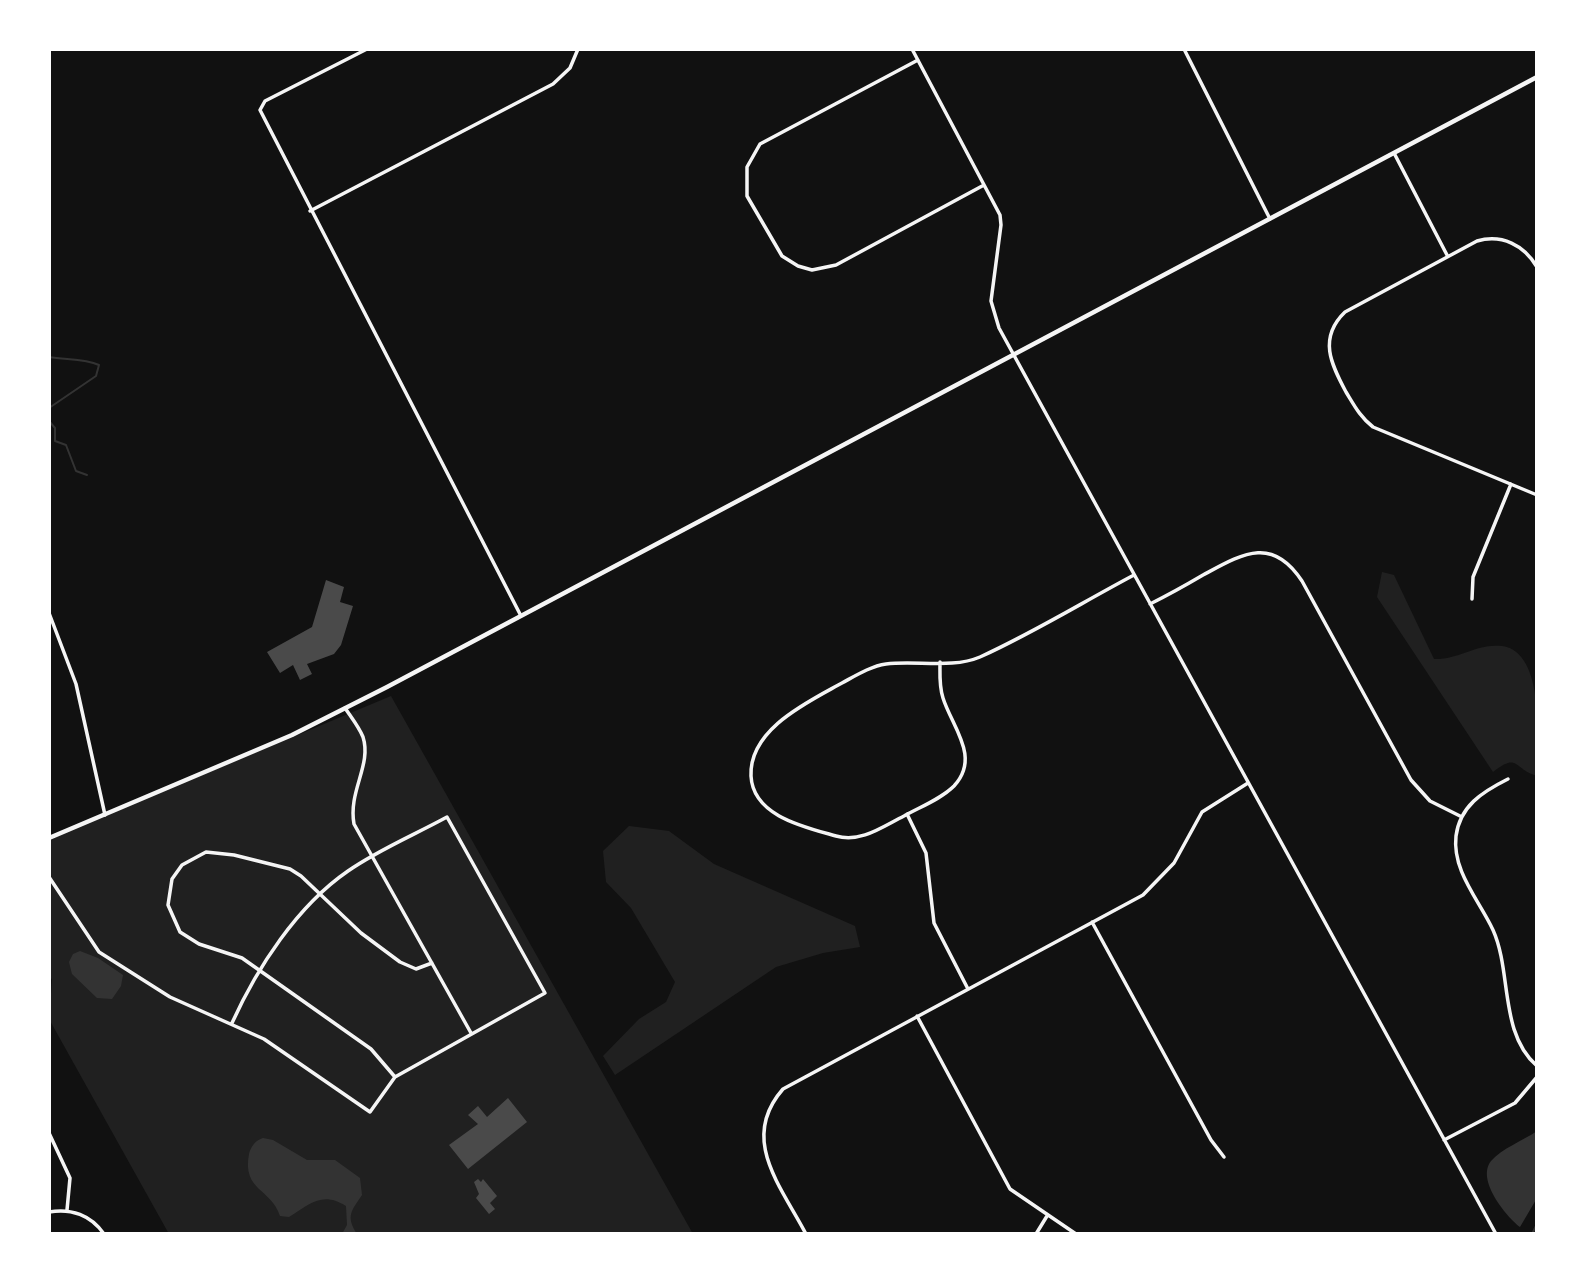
<!DOCTYPE html>
<style>
body{margin:0}
#map{position:relative;width:1586px;height:1283px;overflow:hidden;background:#111;font-family:"DejaVu Sans",sans-serif}
canvas{display:block}
.frame{position:absolute;inset:0;border:51px solid #fff;pointer-events:none}
</style>
<div id="map">
<canvas width="1586" height="1283"></canvas>
<div class="frame"></div>
</div>
<script>
const ctx = document.querySelector('canvas').getContext('2d');
ctx.lineJoin = 'round';
function fill(path, color) {
  ctx.fillStyle = color;
  ctx.fill(path, 'evenodd');
}
function stroke(path, color, width, dash) {
  ctx.strokeStyle = color;
  ctx.lineWidth = width;
  ctx.lineCap = dash ? 'butt' : 'round';
  ctx.setLineDash(dash || []);
  ctx.stroke(path);
}
const green = new Path2D(`
 M1382,572l12,3 40,84c24,1 43,-16 68,-13 44,6 35,97 35,130 -24,-7 -18,-24 -44,-4l-116,-175z
 M391,696l302,538h-524l-120,-215 3,-39 -3,-6v-135z
 M629,826l40,5 45,33 141,62 5,21 -37,6 -47,14 -161,108 -12,-19 36,-37 27,-17 9,-20 -44,-74 -25,-26 -3,-31z`);
const water = new Path2D(`
 M80,951l18,7 25,17 -2,11 -9,13 -15,-1 -25,-24 -3,-12 4,-8z
 M1537,1131v67l-17,29c-14,-11 -44,-47 -29,-66 10,-12 33,-21 46,-30z
 M263,1138l10,2 34,20h28l25,18 2,17c-10,15 -17,21 -5,39h-15l5,-9 -1,-19c-24,-15 -36,-2 -57,11l-9,-1c-9,-28 -38,-25 -31,-62 2,-8 7,-14 14,-16z`);
const stream = new Path2D(`
 M49,357c17,3 35,1 50,8l-3,11 -47,32
 M49,421l6,7v13l11,4 10,26 11,4
 M1532,1234l5,-10`);
const building = new Path2D(`
 M326,580l18,7 -4,15 13,4 -12,39 -7,9 -27,10 5,10 -12,6 -7,-15 -13,8 -13,-21 45,-25z
 M508,1098l19,24 -59,47 -19,-24 29,-21 -10,-9 10,-9 9,11z
 M478,1179l3,3 2,-3 14,17 -7,7 5,6 -6,5 -13,-16 3,-4 -5,-12z`);
const minor = new Path2D(`
 M367,49l-102,52 -5,9 261,506
 M912,49l88,166 1,10 -10,76 8,27 497,906
 M1184,49l86,170
 M918,60l-158,84 -13,23v29l35,60 16,10 14,4 24,-5 148,-80
 M1394,153l53,102
 M310,211l243,-127 17,-16 8,-19
 M1537,267c-13,-22 -35,-33 -60,-26l-132,71c-27,26 -14,52 1,80 8,13 14,25 27,35l164,68
 M1472,599l1,-22 38,-93
 M1150,604c18,-9 36,-19 53,-29 39,-21 69,-40 99,6l109,199 19,21 32,16
 M49,613l27,71 29,131
 M940,662c0,12 -1,24 3,36 9,29 38,59 11,88 -13,13 -34,21 -50,30 -22,11 -43,27 -68,20 -32,-9 -83,-20 -85,-60 -2,-47 57,-74 91,-93 13,-7 29,-17 44,-19 29,-4 66,5 94,-7 53,-24 103,-55 154,-82
 M345,708c6,9 14,19 18,29 9,28 -15,54 -9,87l117,209
 M1508,779c-26,13 -48,27 -52,57 -4,35 23,64 37,94 19,42 6,103 44,136
 M907,814l19,39 8,70 34,66
 M49,877l50,75 71,45 94,42 106,73 25,-35 150,-84 -98,-176c-33,18 -69,33 -99,54 -51,35 -91,97 -116,152
 M1092,922l119,218 13,17
 M917,1016l93,173 66,45
 M395,1077l-24,-28 -129,-91 -43,-14 -19,-12 -12,-27 4,-26 10,-14 24,-13 28,3 56,14 11,7 60,57 39,29 16,7 16,-6
 M49,1133l21,45 -3,32
 M1444,1140l71,-37 22,-26
 M49,1212c22,-4 42,3 55,22
 M806,1234c-25,-48 -67,-95 -23,-145l360,-194 31,-32 28,-51 46,-29
 M1036,1234l11,-18`);
const secondary = new Path2D(`
 M49,838l243,-103 95,-48 1150,-610`);
fill(green, '#202020');
fill(water, '#333');
stroke(stream, '#333', 2);
fill(building, '#4a4a4a');
stroke(minor, '#f5f5f5', 3.5);
stroke(secondary, '#f5f5f5', 4.5);
</script>
